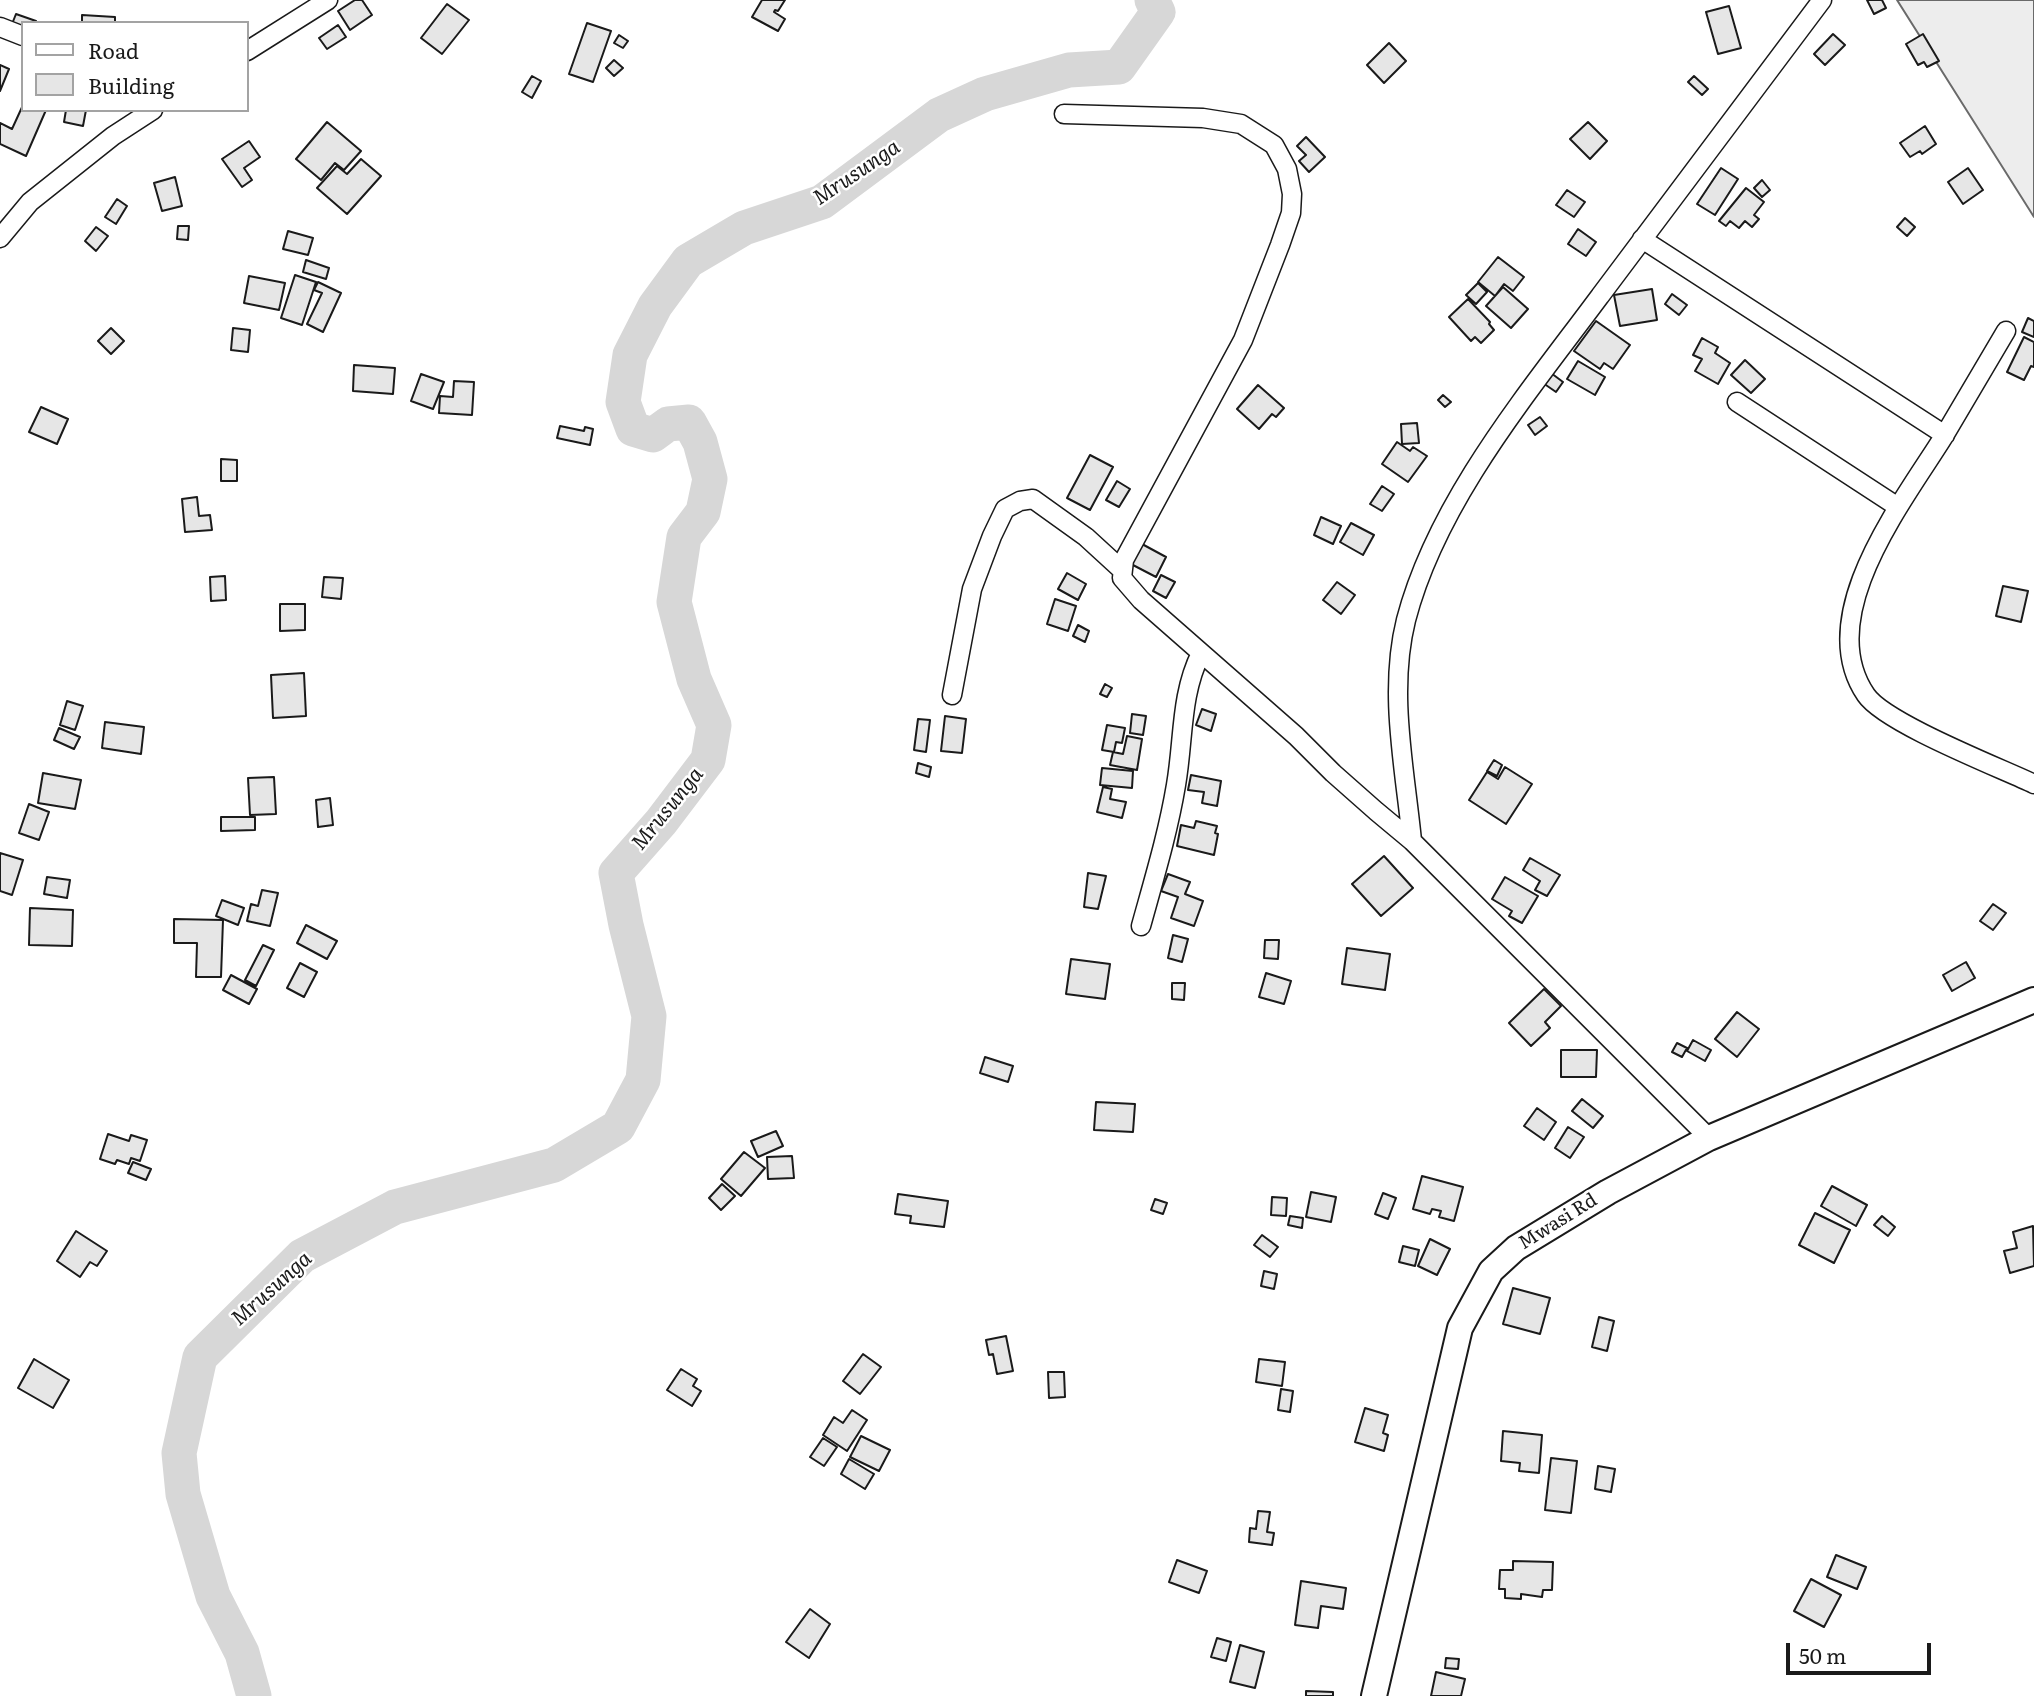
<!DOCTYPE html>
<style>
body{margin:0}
#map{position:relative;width:2034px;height:1696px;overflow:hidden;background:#fff;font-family:Literata,serif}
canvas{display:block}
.legend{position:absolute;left:21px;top:21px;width:228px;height:91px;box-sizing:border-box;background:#fff;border:2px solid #a3a3a3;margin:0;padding:9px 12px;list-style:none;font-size:21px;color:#1a1a1a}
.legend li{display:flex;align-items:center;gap:14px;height:35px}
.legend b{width:35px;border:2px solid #a3a3a3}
.scale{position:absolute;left:1786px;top:1643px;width:145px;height:32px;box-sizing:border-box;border:4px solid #1a1a1a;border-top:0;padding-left:9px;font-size:21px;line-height:24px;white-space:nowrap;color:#1a1a1a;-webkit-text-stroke:5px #fff;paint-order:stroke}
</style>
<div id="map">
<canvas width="2034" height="1696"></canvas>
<ul class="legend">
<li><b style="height:9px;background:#fff"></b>Road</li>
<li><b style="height:19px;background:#e6e6e6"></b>Building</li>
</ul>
<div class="scale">50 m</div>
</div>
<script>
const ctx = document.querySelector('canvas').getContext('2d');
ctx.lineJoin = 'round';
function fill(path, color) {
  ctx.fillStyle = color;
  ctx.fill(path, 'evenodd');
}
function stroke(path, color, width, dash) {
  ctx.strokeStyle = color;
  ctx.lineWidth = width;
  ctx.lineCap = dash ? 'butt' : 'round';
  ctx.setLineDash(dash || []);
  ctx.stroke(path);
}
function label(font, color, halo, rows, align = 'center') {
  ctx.font = font + ' Literata,serif';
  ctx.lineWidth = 5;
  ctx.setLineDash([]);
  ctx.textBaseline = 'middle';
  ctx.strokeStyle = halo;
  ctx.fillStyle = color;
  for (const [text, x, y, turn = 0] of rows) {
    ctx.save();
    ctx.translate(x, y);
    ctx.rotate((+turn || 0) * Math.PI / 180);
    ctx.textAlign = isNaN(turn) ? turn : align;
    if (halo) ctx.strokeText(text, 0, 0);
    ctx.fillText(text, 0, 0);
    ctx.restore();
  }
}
const built = new Path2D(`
 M1897,0h137v217z`);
const river = new Path2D(`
 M254,1696l-12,-43 -29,-57 -30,-102 -4,-41 21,-96 102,-101 93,-49 159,-42 64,-38 25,-47 6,-64 -23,-91 -10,-52 45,-51 47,-62 6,-35 -20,-46 -20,-77 10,-65 19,-25 7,-33 -10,-37 -11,-20 -21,2 -15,11 -20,-6 -10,-27 7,-47 25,-49 33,-45 56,-33 78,-26 117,-87 46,-21 84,-24 50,-3 39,-55 -6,-12`);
const building = new Path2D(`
 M355,0h7l10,15 -22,15 -12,-19z
 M762,0h23l-7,11 -3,-1 -1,2 11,7 -7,12 -26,-14z
 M1867,0h15l4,8 -12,6z
 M447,4l22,16 -27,34 -21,-16z
 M1729,6l12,42 -23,6 -12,-42z
 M16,14l20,7 -1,2h-12v11l-13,-5z
 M82,15l33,2v6h-33z
 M587,23l24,8 -18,51 -24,-8z
 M338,25l8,12 -19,12 -8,-11z
 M1833,34l12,11 -20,20 -11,-11z
 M1923,34l16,27 -12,6 -3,-5 -6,3 -12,-21z
 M619,35l9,6 -5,7 -9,-5z
 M1389,43l17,18 -22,22 -17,-18z
 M614,60l9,8 -9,8 -8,-8z
 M0,65l9,4 -9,22z
 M532,76l9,5 -9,17 -10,-6z
 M1694,76l14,13 -6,6 -14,-13z
 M23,105v5h23l-20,46 -26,-12v-21l12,6z
 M66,110h20l-3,16 -19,-4z
 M327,122l34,29 -17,19 -9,-7 -14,17 -25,-21z
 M1588,122l19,19 -17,18 -20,-20z
 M1925,126l11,18 -14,10 -2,-3 -10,6 -10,-14z
 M1306,137l19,20 -16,15 -10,-11 7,-6 -9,-9z
 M249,141l11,16 -16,11 8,12 -10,7 -20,-28z
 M361,159l20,17 -34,38 -30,-26 20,-22 10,8z
 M1721,168l17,11 -23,36 -18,-11z
 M1968,168l15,22 -20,14 -15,-22z
 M175,177l7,29 -20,5 -8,-28z
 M1762,180l8,10 -8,7 -8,-9z
 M1746,188l18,14 -10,13 5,4 -7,8 -7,-6 -6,7 -9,-7 -4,5 -7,-5z
 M1567,190l18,12 -11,15 -18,-12z
 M117,199l10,7 -11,18 -11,-7z
 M1905,218l10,9 -8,9 -10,-9z
 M178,226h11l-1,14 -11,-1z
 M96,227l12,9 -12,15 -11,-10z
 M1578,229l18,13 -10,14 -18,-12z
 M288,231l25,7 -5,17 -25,-6z
 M1498,257l26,20 -11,14 -9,-7 -9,12 -17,-14z
 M306,260l23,8 -3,11 -23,-7z
 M295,275l21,7 -14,43 -21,-7z
 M249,276l36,7 -6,27 -35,-7z
 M318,282l23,11 -18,39 -16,-8 15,-31 -8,-3z
 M1478,283l9,9 -11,12 -10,-9z
 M1503,287l25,22 -17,19 -25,-22z
 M1652,289l5,31 -37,6 -6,-31z
 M1672,294l15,11 -8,10 -14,-11z
 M1468,299l22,23 -1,2 5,6 -13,13 -6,-6 -4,4 -22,-24z
 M2028,318l6,3v16l-12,-5z
 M1596,321l34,24 -17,24 -9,-6 -4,6 -26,-18z
 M111,328l13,13 -13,13 -13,-13z
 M233,328l17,2 -2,22 -17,-2z
 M2024,337l10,5v25l-3,-1 -7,14 -17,-8z
 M1702,338l16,9 -3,6 15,10 -12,21 -23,-13 7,-12 -9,-4z
 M1745,360l20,19 -14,14 -20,-18z
 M1578,361l27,16 -10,18 -28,-16z
 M354,365l41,3 -2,26 -40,-3z
 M1551,373l12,9 -7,10 -13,-9z
 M421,374l23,8 -11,27 -22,-8z
 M454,381l20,1 -2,33 -33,-2 1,-17 13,1z
 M1258,385l26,23 -8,9 -4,-3 -13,15 -22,-20z
 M1443,395l8,7 -6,5 -7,-7z
 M41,407l27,12 -11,25 -28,-12z
 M1540,417l7,9 -12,9 -7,-10z
 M1417,423l2,20 -17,1 -1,-20z
 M560,426l24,5 1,-4 8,2 -3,16 -33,-7z
 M1397,442l13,9 3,-4 14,9 -19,26 -26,-18z
 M1090,455l23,12 -23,43 -23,-12z
 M221,459l16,1v21h-16z
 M1117,481l13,8 -11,18 -13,-7z
 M1382,486l12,8 -12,17 -12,-7z
 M197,497l2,19 11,-1 2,15 -27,2 -3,-33z
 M1321,517l20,9 -8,18 -19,-9z
 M1351,523l23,12 -11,20 -23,-13z
 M1142,544l24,13 -10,20 -25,-13z
 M1067,573l19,11 -8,16 -20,-11z
 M1161,575l14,7 -9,16 -13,-7z
 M225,576l1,24 -15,1 -1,-24z
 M324,577l19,1 -2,21 -19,-2z
 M1337,582l18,13 -14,19 -18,-14z
 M2003,586l25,5 -7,31 -25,-6z
 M1055,599l21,7 -8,25 -21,-7z
 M280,604h25v26l-25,1z
 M1078,625l11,6 -4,11 -12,-6z
 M304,673l2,43 -33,2 -2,-43z
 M1105,684l7,4 -5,9 -7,-3z
 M67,701l16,5 -8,24 -15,-5z
 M1202,709l14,5 -5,17 -15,-6z
 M1132,714l14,2 -3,19 -13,-2z
 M945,716l21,3 -4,34 -21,-2z
 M918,719l12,1 -4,32 -12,-2z
 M105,722l39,5 -3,27 -39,-6z
 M1107,725l18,3 -3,15 -6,-1 -2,10 -12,-2z
 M59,728l21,9 -6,12 -20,-9z
 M1127,736l15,3 -5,31 -27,-5 3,-13 10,2z
 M1494,760l8,5 -5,11 -10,-5z
 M918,763l13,4 -2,10 -13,-4z
 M1505,767l27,17 -26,40 -37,-24 18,-28 11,7z
 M1102,768l31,3 -1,17 -32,-3z
 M43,773l38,7 -6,29 -37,-6z
 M1191,775l30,6 -4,25 -15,-3 2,-11 -16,-2z
 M274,777l2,37 -26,1 -2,-37z
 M1103,787l9,2 -2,10 16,3 -4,16 -25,-6z
 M330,798l3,27 -15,2 -2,-27z
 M29,804l20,8 -10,28 -20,-7z
 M221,817h34v13l-34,1z
 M1196,821l21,5 -2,7 3,1 -4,21 -37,-9 4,-21 13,3z
 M0,853l23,7 -11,35 -12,-4z
 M1384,856l29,32 -32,28 -29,-32z
 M1530,858l30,17 -13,21 -12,-6 5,-9 -17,-11z
 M1088,873l18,3 -8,33 -14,-2z
 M1168,874l22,8 -5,12 18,7 -9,25 -23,-8 7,-21 -17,-6z
 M47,877l23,3 -3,18 -23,-4z
 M1505,877l33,19 -16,27 -13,-7 3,-5 -20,-12z
 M262,890l16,3 -8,33 -23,-5 4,-17 7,2z
 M222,900l22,8 -6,17 -22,-9z
 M1993,904l13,9 -13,17 -13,-9z
 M30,908l43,2 -1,36 -43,-1z
 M174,919l49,1 -2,57h-25l1,-34h-23z
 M306,925l31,16 -10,18 -30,-16z
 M1173,935l15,4 -6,23 -14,-4z
 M1265,940h14l-1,19 -14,-1z
 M263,945l11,5 -18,36 -11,-6z
 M1347,948l43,6 -5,36 -43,-6z
 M1071,959l39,5 -5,35 -39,-5z
 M1966,962l9,16 -23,13 -9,-16z
 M300,963l17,9 -13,25 -17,-9z
 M1266,973l25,8 -7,23 -25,-7z
 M231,975l26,14 -8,15 -26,-14z
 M1172,983h13l-1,17 -12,-1z
 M1544,989l17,17 -16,16 5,6 -19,18 -22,-23z
 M1737,1012l22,17 -22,28 -22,-18z
 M1693,1040l18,10 -6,11 -18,-10z
 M1677,1043l10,5 -5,9 -10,-5z
 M1561,1050h36l-1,27h-35z
 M985,1057l28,9 -5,16 -28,-9z
 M1582,1099l21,17 -10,12 -21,-17z
 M1096,1102l39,2 -2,28 -39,-2z
 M1537,1108l19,14 -12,18 -20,-14z
 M1568,1127l16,10 -14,21 -15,-10z
 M776,1131l7,15 -25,11 -7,-16z
 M108,1134l21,7 2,-6 16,5 -7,21 -9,-3 -2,6 -12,-4 -2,4 -15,-5z
 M744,1152l21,16 -24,28 -20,-17z
 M792,1156l2,22 -26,1 -1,-22z
 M133,1162l18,7 -5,11 -18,-7z
 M1422,1176l41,11 -9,34 -15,-4 2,-6 -9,-2 -2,5 -17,-5z
 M722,1184l13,12 -14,14 -12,-12z
 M1832,1186l35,19 -11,21 -35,-20z
 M1311,1192l25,5 -5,25 -25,-5z
 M1383,1193l13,5 -8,21 -13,-5z
 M898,1194l50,7 -4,26 -34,-4 1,-7 -16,-2z
 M1272,1197l15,1 -1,18 -15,-1z
 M1155,1199l12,4 -4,11 -12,-4z
 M1815,1213l35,17 -16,33 -35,-18z
 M1290,1216l13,2 -1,10 -14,-3z
 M1882,1216l13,11 -7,9 -14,-11z
 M2033,1226l1,40 -24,7 -6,-22 13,-3 -4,-16z
 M76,1231l31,20 -10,15 -7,-4 -10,15 -23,-16z
 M1262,1235l16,12 -8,10 -16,-12z
 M1430,1239l20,10 -13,26 -19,-9z
 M1403,1246l16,4 -4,16 -16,-4z
 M1264,1271l13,3 -3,15 -13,-3z
 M1513,1288l37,10 -10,36 -37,-10z
 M1599,1317l15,4 -7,30 -15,-4z
 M1006,1336l7,35 -16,3 -4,-20 -4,1 -3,-15z
 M863,1354l18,13 -21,27 -17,-13z
 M34,1359l35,21 -16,28 -35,-20z
 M1259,1359l26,3 -3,24 -26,-4z
 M681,1369l16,10 -4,7 8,5 -9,15 -25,-16z
 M1048,1372h16l1,25 -16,1z
 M1281,1389l12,2 -3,21 -12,-2z
 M1365,1408l23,7 -5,18 5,2 -4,16 -29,-9z
 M852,1410l15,10 -20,31 -24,-16 11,-18 9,6z
 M1503,1431l39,4 -3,38 -20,-2 1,-8 -19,-2z
 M861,1436l29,14 -11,21 -29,-14z
 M823,1438l14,9 -13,19 -14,-9z
 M1551,1458l26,3 -6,52 -26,-3z
 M849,1459l25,15 -9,15 -24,-15z
 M1598,1466l17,3 -4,23 -16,-3z
 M1258,1511l12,1 -3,20 7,1 -2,12 -23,-3 1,-14 6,1z
 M1836,1555l30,12 -9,22 -30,-12z
 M1177,1560l30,11 -8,22 -30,-11z
 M1513,1561l40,1 -1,28h-9l-1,7 -21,-3v5l-16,-1v-9h-6l1,-19h13z
 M1811,1579l30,16 -17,32 -30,-16z
 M1301,1581l45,7 -3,21 -22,-3 -3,22 -23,-3z
 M810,1609l20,15 -21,34 -23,-16z
 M1217,1638l14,4 -5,19 -15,-4z
 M1240,1645l24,7 -9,36 -25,-6z
 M1446,1658l13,1 -1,10 -13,-1z
 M1436,1672l29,7 -4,17h-30z
 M1306,1691l27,1v4h-27z`);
const street = new Path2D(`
 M0,27l23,9
 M247,51l81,-51
 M1064,114l139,4 38,6 33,21 13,24 5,25 -1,19 -11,32 -37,95 -119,220 -2,18 19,22 155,136 37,37 43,38 36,30 297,297
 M0,238l30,-36 83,-66 40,-26
 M1642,239l303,196
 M2006,331c-21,35 -41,70 -62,105 -41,66 -132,180 -78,259 19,28 132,72 168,89
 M1737,402l161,105
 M952,695l20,-106 20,-53 13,-27 15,-8 13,-2 53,38 36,33
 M1412,841c-7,-72 -24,-149 -6,-221 31,-119 122,-227 194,-324 74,-99 148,-198 222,-296
 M1141,926c13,-47 27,-93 35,-141 8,-46 4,-90 25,-132`);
const secondary = new Path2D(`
 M1374,1696l86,-368 31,-57 25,-23 92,-56 101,-54 325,-138`);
const streetNames = [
 ["Mwasi Rd",1558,1222,-32]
];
const waterNames = [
 ["Mrusunga",857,173,-34],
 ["Mrusunga",668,809,-51],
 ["Mrusunga",272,1289,-42]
];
fill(built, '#ededed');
stroke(built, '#6a6a6a', 2);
stroke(river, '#d7d7d7', 35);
fill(building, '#e6e6e6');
stroke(building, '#1a1a1a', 2);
stroke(street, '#1a1a1a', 21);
stroke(secondary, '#1a1a1a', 28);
stroke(street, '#fff', 18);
stroke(secondary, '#fff', 24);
label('19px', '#1a1a1a', '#fff', streetNames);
label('italic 21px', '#1a1a1a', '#fff', waterNames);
</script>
